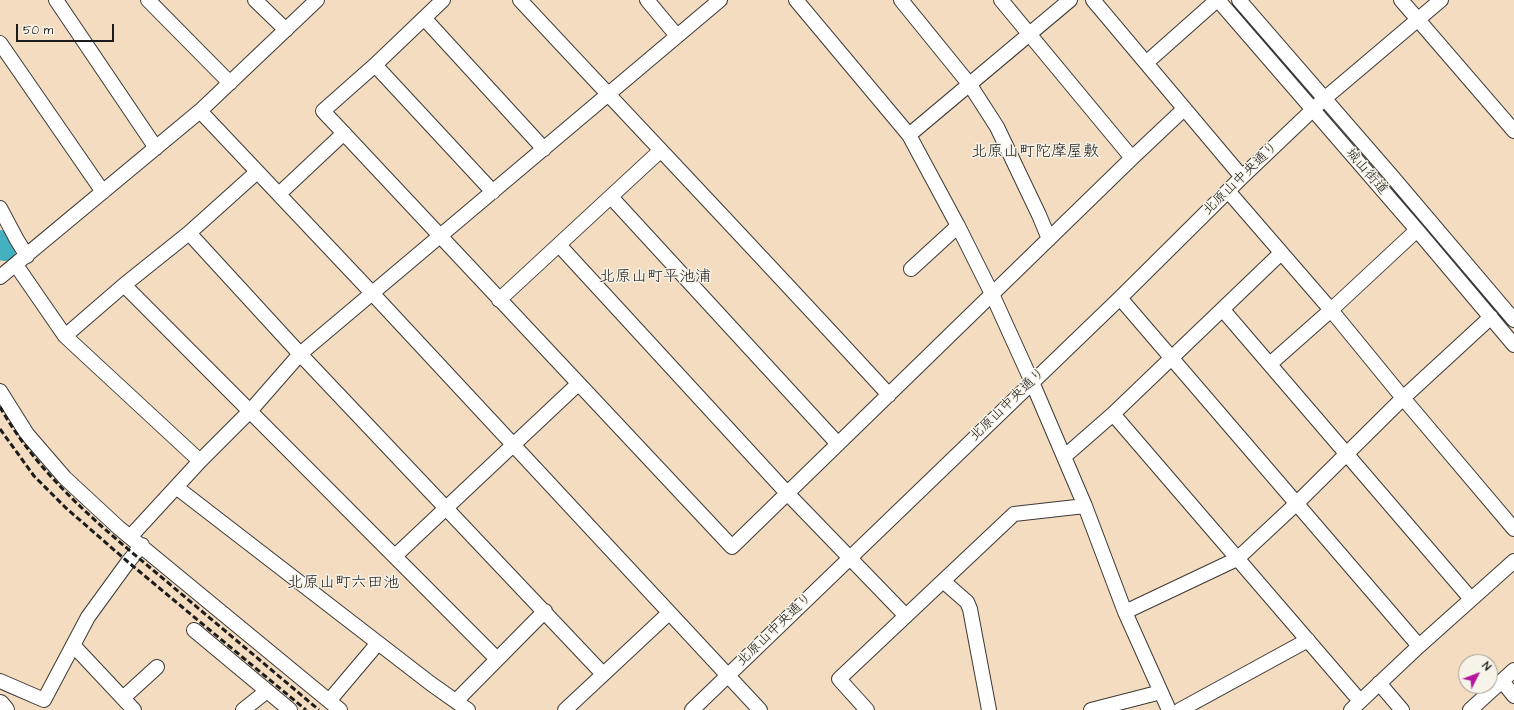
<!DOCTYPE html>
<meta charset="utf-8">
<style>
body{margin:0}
#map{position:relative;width:1514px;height:710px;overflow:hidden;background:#f4dcc0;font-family:"Architects Daughter",sans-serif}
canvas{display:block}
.north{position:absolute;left:1458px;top:654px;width:40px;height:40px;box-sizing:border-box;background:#f7f3e8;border:1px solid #9f9d96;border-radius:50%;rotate:48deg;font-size:11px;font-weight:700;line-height:16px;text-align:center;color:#1c1c1c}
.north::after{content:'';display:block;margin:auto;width:14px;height:18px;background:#b5179e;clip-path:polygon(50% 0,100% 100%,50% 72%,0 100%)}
.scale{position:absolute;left:16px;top:24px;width:98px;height:18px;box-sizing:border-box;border:2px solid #1c1c1c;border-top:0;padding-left:5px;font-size:12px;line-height:14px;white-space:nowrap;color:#1c1c1c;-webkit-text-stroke:3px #f7f3e8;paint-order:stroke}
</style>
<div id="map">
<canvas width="1514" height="710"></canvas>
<div class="north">N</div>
<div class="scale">50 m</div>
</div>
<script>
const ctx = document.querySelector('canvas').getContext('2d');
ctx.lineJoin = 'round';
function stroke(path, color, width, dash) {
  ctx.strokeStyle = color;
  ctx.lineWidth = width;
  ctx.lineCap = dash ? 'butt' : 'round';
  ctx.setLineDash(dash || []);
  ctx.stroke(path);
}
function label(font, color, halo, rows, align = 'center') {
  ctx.font = font + ' "Architects Daughter","Klee One",sans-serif';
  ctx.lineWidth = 3;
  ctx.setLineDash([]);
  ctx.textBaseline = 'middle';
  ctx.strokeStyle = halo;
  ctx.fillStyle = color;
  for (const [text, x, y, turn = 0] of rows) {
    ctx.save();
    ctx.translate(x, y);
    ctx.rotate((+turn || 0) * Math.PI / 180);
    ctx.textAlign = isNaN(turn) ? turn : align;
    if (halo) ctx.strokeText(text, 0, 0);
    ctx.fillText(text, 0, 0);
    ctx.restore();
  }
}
const river = new Path2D(`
 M0,242l4,7`);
const minor = new Path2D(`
 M56,0l100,148
 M148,0l82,83
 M255,0l31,30
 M443,0l-68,65 -52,46 409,436 400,-389 52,-49
 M520,0c123,132 247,262 369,395
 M647,0l30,36
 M796,0l113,135 49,91 34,68 40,88 53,124 40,106 44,98
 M901,0l69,85 27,42 42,88 10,24
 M1001,0l131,158
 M1093,0l149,177
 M1218,0l199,230 97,115
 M1239,0l151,174 124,146
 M1401,0l113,131
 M424,18l120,131
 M0,43l103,149
 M1146,63l71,-63
 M375,65l118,127
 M200,111l172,182 388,417
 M909,135l161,-135
 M1228,191l103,119 72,88 111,131
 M279,194l65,-61
 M611,197l227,247
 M0,208l17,32 10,16
 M189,233l111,121 303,320
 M559,245l228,248 119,123
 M16,265l49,71 135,125
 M911,269l47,-43
 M0,277l200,-166 117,-111
 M124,285l373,374
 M1120,298l299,348
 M499,300l161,-149
 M1223,310l248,289
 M65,336l59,-51 65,-52 68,-61
 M1270,364l61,-54 86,-80
 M0,391l27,43 38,44 54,50 221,182
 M1113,414c82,96 165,191 247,287
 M1065,456l48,-42 168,-161
 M176,487l254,196 38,27
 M130,537l70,-76 51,-51 49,-56 420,-354
 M395,556l183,-172
 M943,581l24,21 3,7 19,101
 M1125,612l112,-53 60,-56 106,-105 88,-81
 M194,630l96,80
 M73,645l61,65
 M0,681l44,19 44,-83 40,-55 14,-17
 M1502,681l12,15
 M1379,683l23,27
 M123,698l34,-31
 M329,701l49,-58
 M456,701l89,-90
 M243,710l24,-19
 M565,710l104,-97
 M692,710l428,-412 122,-121 82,-78 117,-99
 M867,710l-28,-31 175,-165 71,-8
 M1091,710l70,-18
 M1180,710l128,-70
 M1351,710l68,-64 95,-85
 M1470,710l44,-40`);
const major = new Path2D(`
 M0,704l5,6`);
const rail = new Path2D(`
 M0,407c40,71 104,122 166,174 51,43 102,86 153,129
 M0,429l34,47 32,32 62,54 178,148`);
const streetNames = [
 ["城山街道",1366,172,49],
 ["北原山中央通り",1241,179,-44],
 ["北原山中央通り",1008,405,-44],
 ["北原山中央通り",775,630,-44]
];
const quarterNames = [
 ["北原山町陀摩屋敷",1035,153],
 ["北原山町平池浦",655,278],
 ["北原山町六田池",343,584]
];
stroke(river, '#43b1bf', 24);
stroke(minor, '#3c3935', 16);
stroke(major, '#3c3935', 20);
stroke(minor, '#fff', 14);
stroke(major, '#fff', 18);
stroke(rail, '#1c1c1c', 3, [6, 3]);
label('14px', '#1c1c1c', '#f7f3e8', streetNames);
label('16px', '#1c1c1c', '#f7f3e8', quarterNames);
</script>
